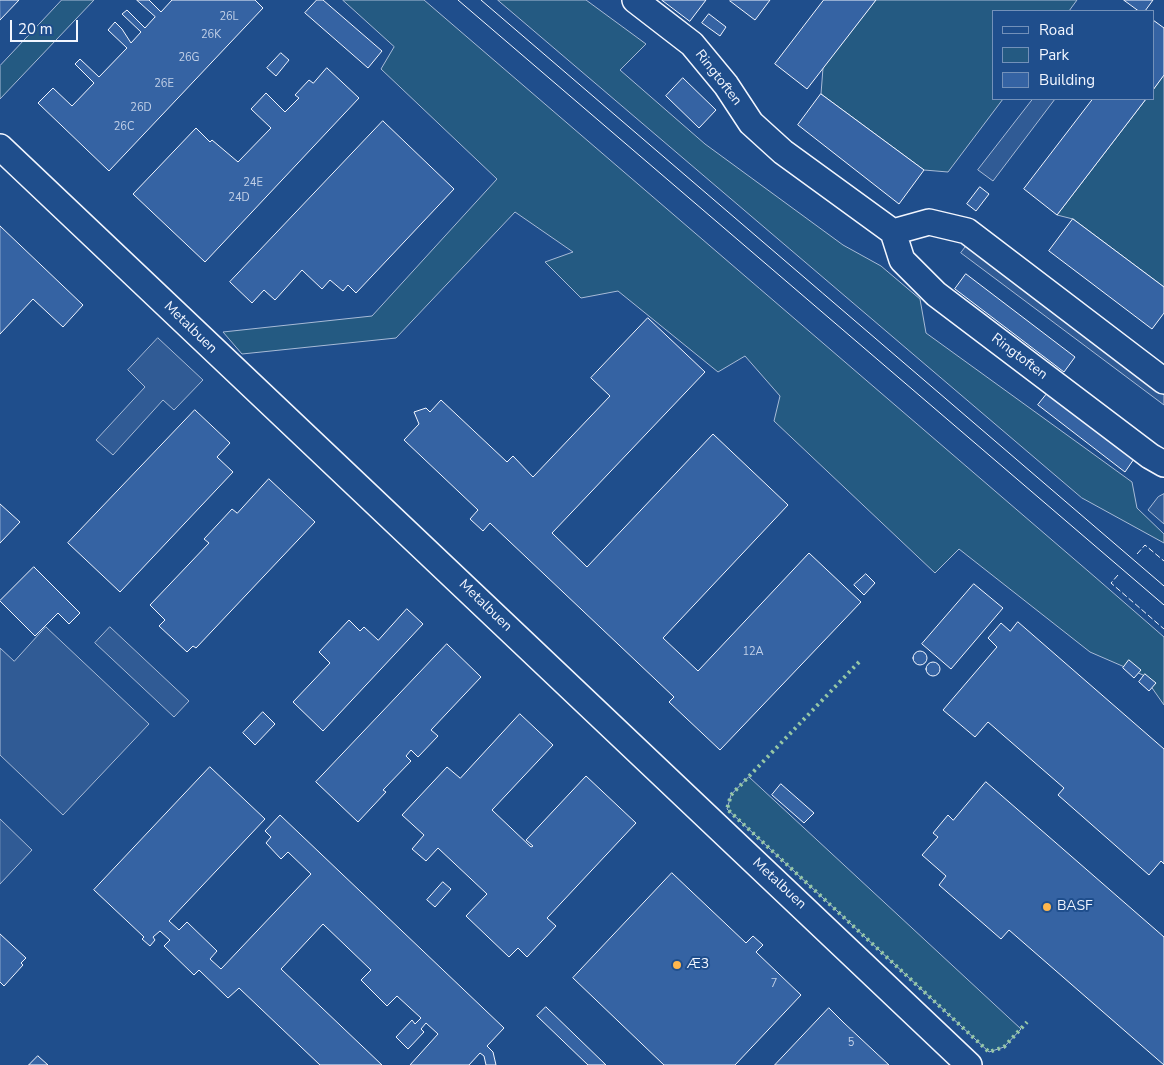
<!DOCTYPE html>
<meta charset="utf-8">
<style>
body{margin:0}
#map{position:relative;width:1164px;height:1065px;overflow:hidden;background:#1f4e8c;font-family:"Nunito Sans",sans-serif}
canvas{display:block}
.legend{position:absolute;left:992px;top:10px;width:162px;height:90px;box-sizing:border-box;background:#1f4e8c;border:1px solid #7391ba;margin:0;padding:6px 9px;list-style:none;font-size:15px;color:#f2f6ff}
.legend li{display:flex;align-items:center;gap:10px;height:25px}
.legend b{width:25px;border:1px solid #7391ba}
.scale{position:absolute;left:10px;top:20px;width:68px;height:22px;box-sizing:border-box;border:2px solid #f2f6ff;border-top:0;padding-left:6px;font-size:15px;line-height:18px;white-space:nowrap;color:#f2f6ff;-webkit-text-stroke:4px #1f4e8c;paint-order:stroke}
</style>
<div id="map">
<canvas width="1164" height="1065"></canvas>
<ul class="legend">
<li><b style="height:6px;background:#1f4e8c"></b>Road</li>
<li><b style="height:14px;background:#245a82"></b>Park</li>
<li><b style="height:14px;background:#3563a3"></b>Building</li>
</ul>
<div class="scale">20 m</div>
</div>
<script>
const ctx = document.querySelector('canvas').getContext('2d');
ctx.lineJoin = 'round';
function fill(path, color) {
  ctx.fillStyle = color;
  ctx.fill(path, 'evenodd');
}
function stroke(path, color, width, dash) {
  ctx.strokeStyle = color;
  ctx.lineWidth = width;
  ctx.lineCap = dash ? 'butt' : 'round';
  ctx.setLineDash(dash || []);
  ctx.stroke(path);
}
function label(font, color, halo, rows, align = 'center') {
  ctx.font = font + ' "Nunito Sans",sans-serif';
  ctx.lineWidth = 4;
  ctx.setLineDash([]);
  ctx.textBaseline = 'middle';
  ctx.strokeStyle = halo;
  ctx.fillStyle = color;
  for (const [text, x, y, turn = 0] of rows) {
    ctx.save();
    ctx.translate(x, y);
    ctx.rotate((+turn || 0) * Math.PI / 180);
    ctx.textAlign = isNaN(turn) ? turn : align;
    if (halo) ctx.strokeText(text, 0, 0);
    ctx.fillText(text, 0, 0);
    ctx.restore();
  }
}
const green = new Path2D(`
 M62,0h32l-94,99v-33z
 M343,0h81l671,577 69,60v68l-21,-30 -53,-23 -131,-103 -24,24 -161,-152 6,-25 -35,-40 -27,16 -100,-81 -37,7 -36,-36 28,-10 -58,-40 -119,126 -154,16 -19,-22 149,-16 125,-137 -116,-110 13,-22z
 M498,0h88l60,44 -26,26 85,74 138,101 38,21 39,33 6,34 206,149 5,26 27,26v9l-82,-45z
 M876,0h201l-8,11h-76v88h10l-55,73 -24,-2 -103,-76 2,-26z
 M1164,75v212l-91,-68 -16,-4 89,-116h7v-9z
 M749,777l272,252 -17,18 -15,5 -262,-243 4,-14z`);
const parking = new Path2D(`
 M1033,99h22l-62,82 -15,-11z
 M970,241l194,146v18l-203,-152z
 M158,338l45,42 -29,30 -11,-10 -50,55 -17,-15 49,-53 -17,-17z
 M1164,494v30l-16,-14 10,-13z
 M46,627l103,97 -86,91 -63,-60v-107l14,13z
 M110,627l79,74 -15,16 -79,-74z
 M0,819l32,31 -32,34z`);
const building = new Path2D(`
 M0,0h19l-19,20z
 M137,0h12l12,12 11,-12h83l8,8 -154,163 -71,-68 15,-15 19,18 22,-23 -19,-19 5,-5 19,18 28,-29 -19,-18 7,-8 7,7 9,14 10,-11 -19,-18 5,-4 18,18 10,-11z
 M317,0h6l59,51 -14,17 -63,-55z
 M662,0h44l-16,21z
 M731,0h39l-15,20 -25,-19z
 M824,0h52l-69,89 -32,-25z
 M1124,0h29l-8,11h-6z
 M709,14l17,13 -6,9 -18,-13z
 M1153,20l11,8v47l-11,15z
 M281,53l8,7 -13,16 -9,-8z
 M327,68l32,30 -154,164 -72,-68 63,-66 14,14 2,-2 26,22 33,-34 -20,-19 15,-16 19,19 14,-14 -4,-3 14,-15 4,3z
 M683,78l33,32 -17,18 -33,-32z
 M821,94l103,76 -25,34 -101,-79z
 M1093,99h53l-89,116 -33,-26z
 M383,121l71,68 -98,104 -8,-8 -5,6 -13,-11 -8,9 -20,-19 -27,30 -11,-10 -12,13 -22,-21z
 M980,187l9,7 -13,17 -9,-7z
 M1073,219l91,68v26l-12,16 -103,-78z
 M0,226l83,79 -20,22 -30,-28 -33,35z
 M966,274l109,83 -11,15 -109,-83z
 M648,318l57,54 -153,161 35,34 126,-133 75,71 -125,133 35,33 111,-118 52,49 -141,148 -51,-48 5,-5 -184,-174 -7,8 -13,-12 8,-9 -74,-70 15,-16 -5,-12 12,-4 4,4 11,-12 66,62 6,-6 20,21 77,-81 -19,-18z
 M1050,390l86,66 -11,16 -87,-67z
 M195,410l35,33 -13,14 16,15 -113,120 -52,-49z
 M269,479l46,43 -119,126 -3,-2 -6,6 -28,-26 6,-6 -15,-15 59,-62 -5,-4 28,-30 5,4z
 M0,504l20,18 -20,21z
 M34,567l46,46 -11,11 -11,-11 -23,23 -35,-35z
 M866,574l9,9 -11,12 -10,-10z
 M974,584l29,24 -52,61 -29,-25z
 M407,609l16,15 -100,107 -30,-29 37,-39 -11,-11 30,-32 11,11 4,-4 14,13z
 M1018,622l146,127v115l-3,-3 -12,14 -91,-80 6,-7 -76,-66 -13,15 -32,-27 54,-63 -9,-9 13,-15 9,8z
 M447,644l34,33 -50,53 7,6 -20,21 -7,-7 -5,6 5,5 -28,29 3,2 -28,30 -42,-40z
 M913 658a7 7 0 1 1 14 0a7 7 0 1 1-14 0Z
 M1129,660l12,10 -7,8 -11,-10z
 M926 669a7 7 0 1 1 14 0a7 7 0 1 1-14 0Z
 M1145,674l11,9 -7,8 -10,-9z
 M263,712l12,12 -20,21 -12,-12z
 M520,714l33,31 -61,65 39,37 2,-1 -7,-6 60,-64 50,47 -89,95 9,8 -29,31 -9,-9 -9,9 -43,-41 21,-22 -49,-46 -12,13 -14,-12 12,-14 -22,-20 45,-48 13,11z
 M210,767l55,52 -96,102 10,9 8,-8 30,29 -7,8 11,10 90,-95 -23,-22 -7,7 -15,-16 5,-6 -6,-6 15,-16 224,213 -17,18 6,6 3,13h-10l-2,-9 -4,-3 -11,12h-59l28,-31 -12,-11 -5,6 3,3 -16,17 -12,-12 16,-17 3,4 6,-6 -24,-22 -10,10 -26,-26 10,-10 -48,-46 -42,45 101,96h-62l-81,-77 -11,10 -29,-28 -5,5 -30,-29 6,-6 -10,-9 -7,6 2,3 -5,6 -8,-7 2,-2 -50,-47z
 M986,782l178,155v128l-155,-135 -8,9 -62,-54 7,-9 -24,-21 16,-18 -5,-4 15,-18 5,5z
 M781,784l33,29 -10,10 -32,-28z
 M672,873l74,70 7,-7 10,9 -7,7 45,43 -66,70h-71l-91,-87z
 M443,882l8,7 -16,18 -8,-7z
 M0,934l26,24 -5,5 2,2 -19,21 -4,-4z
 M546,1007l60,58h-18l-51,-49z
 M829,1008l15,15 45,42h-114z
 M38,1056l10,9h-19z`);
const minor = new Path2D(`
 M635,0l57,44 34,41 25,38 32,29 110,80 9,28 34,34 214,162 14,8
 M0,147l969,918
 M893,232l36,-10 38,9 197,150`);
const tram = new Path2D(`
 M458,0l706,605
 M481,0l683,586`);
const hedge = new Path2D(`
 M859,662l-128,133 -4,14 262,243 15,-5 23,-25`);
const fence = new Path2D(`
 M1137,554l8,-9 19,16
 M1118,575l-7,8 53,46`);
const markers = [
 [1047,907,5,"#ffb74d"],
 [677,965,5,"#ffb74d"]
];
const numberNames = [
 ["26L",229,17],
 ["26K",211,35],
 ["26G",189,58],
 ["26E",164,84],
 ["26D",141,108],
 ["26C",124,127],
 ["24E",253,183],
 ["24D",239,198],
 ["12A",753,652],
 ["7",774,984],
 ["5",851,1043]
];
const streetNames = [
 ["Ringtoften",718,78,52],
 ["Metalbuen",190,328,44],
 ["Ringtoften",1019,357,37],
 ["Metalbuen",485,606,44],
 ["Metalbuen",779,884,43]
];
const poiNames = [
 ["BASF",1057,907],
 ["Æ3",687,965]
];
fill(green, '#245a82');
stroke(green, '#a8bbd7', 1);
fill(parking, '#305b95');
stroke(parking, '#a8bbd7', 1);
fill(building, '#3563a3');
stroke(building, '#f2f6ff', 1);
stroke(minor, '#f2f6ff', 28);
stroke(minor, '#1f4e8c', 25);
stroke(tram, '#f2f6ff', 1);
stroke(hedge, '#97c8a6', 4, [2.5, 4]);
stroke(fence, '#f2f6ff', 1, [6, 2.5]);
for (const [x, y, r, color] of markers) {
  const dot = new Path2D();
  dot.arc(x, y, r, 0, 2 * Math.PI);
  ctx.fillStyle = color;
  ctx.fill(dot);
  stroke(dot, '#1f4e8c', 2);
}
label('11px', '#c3d1e8', null, numberNames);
label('14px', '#f2f6ff', '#1f4e8c', streetNames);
label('14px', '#f2f6ff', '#1f4e8c', poiNames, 'left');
</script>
